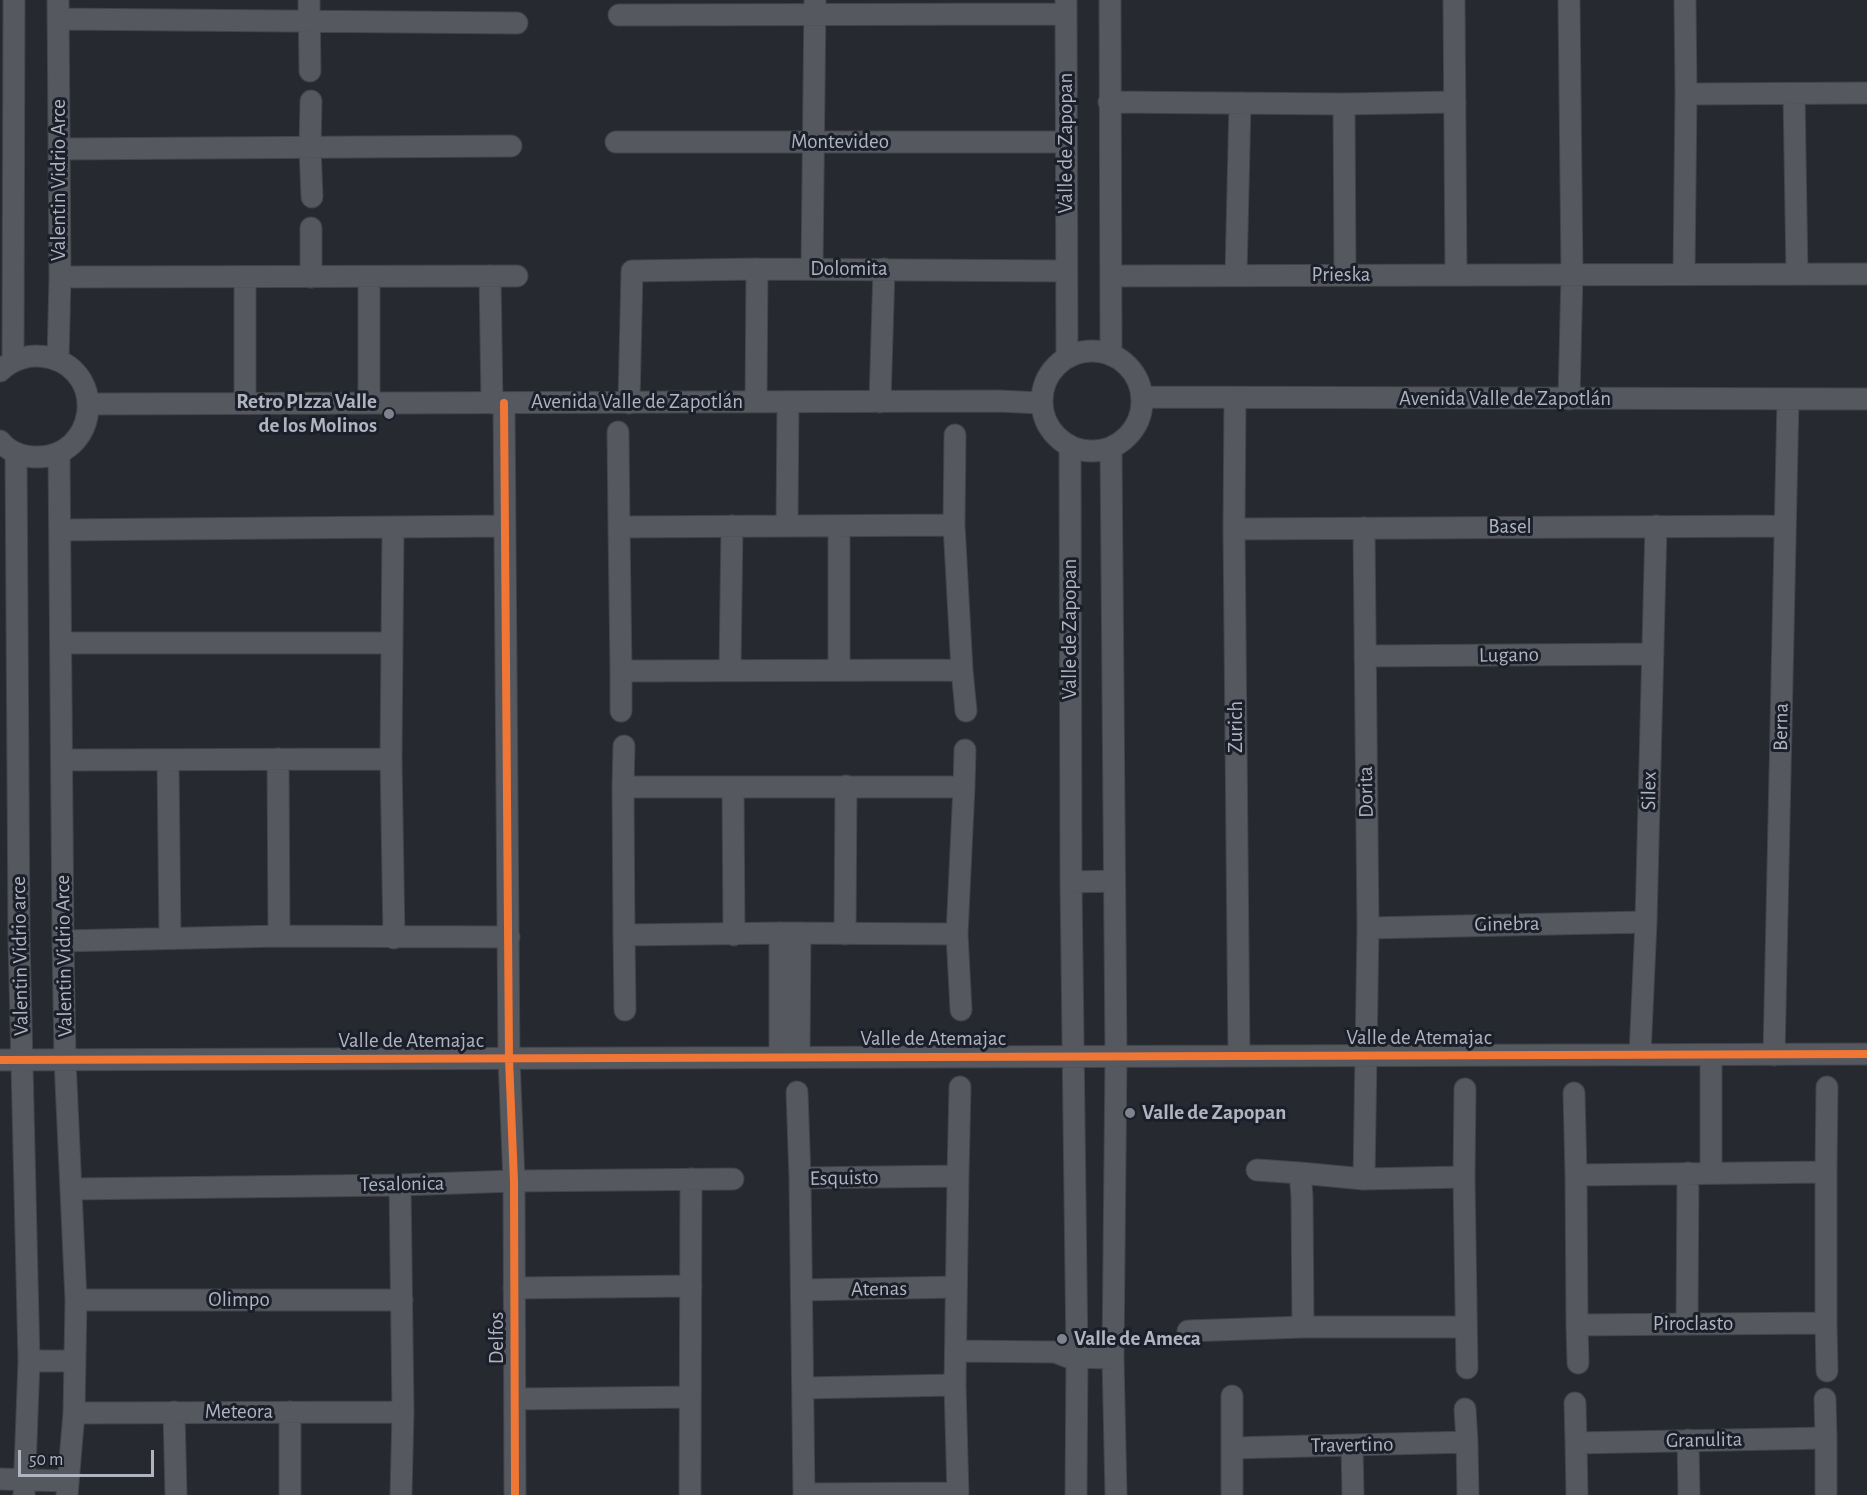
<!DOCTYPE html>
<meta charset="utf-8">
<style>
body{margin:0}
#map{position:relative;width:1867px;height:1495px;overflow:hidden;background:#262930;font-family:"Alegreya Sans",sans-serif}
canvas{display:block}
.scale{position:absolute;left:18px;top:1450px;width:136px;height:27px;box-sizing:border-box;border:3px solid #b0b4c1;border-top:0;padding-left:8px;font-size:18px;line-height:21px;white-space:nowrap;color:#b0b4c1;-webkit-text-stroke:4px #1b1f29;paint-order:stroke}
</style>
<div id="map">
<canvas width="1867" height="1495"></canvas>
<div class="scale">50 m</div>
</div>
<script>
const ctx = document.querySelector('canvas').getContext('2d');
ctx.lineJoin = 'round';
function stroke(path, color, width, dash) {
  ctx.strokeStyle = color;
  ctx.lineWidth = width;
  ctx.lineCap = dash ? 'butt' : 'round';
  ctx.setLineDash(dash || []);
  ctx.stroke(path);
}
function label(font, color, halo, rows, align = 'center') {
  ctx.font = font + ' "Alegreya Sans",sans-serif';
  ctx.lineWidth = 6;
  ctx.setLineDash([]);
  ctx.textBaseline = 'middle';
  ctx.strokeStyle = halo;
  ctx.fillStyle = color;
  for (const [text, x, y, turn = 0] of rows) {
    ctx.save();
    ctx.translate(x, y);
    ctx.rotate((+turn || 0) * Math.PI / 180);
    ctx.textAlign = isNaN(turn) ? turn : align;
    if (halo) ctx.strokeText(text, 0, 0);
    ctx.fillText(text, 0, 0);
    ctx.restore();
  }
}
const minor = new Path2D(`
 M309,0l1,71
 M1110,0l1,355
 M1454,0l2,275
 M1569,0l3,274 -3,125
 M1066,1l1,356
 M619,15l447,-1
 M58,19l459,4
 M1686,94l181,-1
 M1794,94l3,180
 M311,101l-1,46 2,50
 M1109,102l235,2 111,-2
 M1344,104l1,171
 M616,142h449
 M59,149l452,-3
 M311,228v49
 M812,269l3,-269
 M1684,274l2,-180 -1,-94
 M1236,275l4,-172
 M490,276l2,127
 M1111,276l756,-2
 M60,277l457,-1
 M245,277v126
 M369,277v126
 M1042 401a50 50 0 1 1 100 0a50 50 0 1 1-100 0Z
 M58,360l2,-83 -2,-277
 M13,361l1,-361
 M0,371c13,-13 32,-18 51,-13 57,16 45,99 -14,99 -14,0 -28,-5 -37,-16
 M1142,397l725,2
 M1235,398l-1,131 5,526
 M756,402l1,-133
 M880,402l4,-133
 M504,403l5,656 5,122 1,314
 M629,403l3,-132 125,-2 309,2
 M88,404l910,-3 43,2
 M618,432l1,95
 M1070,447l1,435 6,474 -1,139
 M1111,448l5,608 -3,302 3,137
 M59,453l4,488 2,119 11,240 -2,113 -7,82
 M16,454l3,484 10,423 -5,134
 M954,525l8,145 -341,1 -2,-144z
 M954,525l1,-90
 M787,526l1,-124
 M393,528l-2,231 3,179
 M1364,528l4,400 -4,251
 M1234,529l551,-3
 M60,530l445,-4
 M61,643h331
 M1365,656l288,-2
 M839,669v-143
 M730,670l2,-144
 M962,670l4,41
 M621,671v40
 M278,759l1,177
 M62,760l329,-1
 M168,760l2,178
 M623,787h341l-7,147 -177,-1 -156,2z
 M623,787l1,-41
 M733,787l1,148
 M964,787l1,-37
 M1071,882l43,-1
 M1368,928l278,-6
 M780,933v124
 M845,934l1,-148
 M957,934l4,76
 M624,935l1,75
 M63,941l216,-5 230,1
 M1640,1055l6,-133 10,-396
 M1774,1055l14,-656
 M799,1057l1,-124
 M0,1060l1867,-6
 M1465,1089l-1,88 3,191
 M797,1092l3,86
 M1574,1093l2,82
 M1257,1170l43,3
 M1826,1172v151l-249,2 -1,-150z
 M1826,1172l1,-85
 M1711,1173v-118
 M958,1176l2,-89
 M400,1185l3,227 -2,83
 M71,1189l329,-4 114,-4 219,-2
 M514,1288l177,-2
 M803,1290l153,-3
 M76,1300h326
 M1826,1323l1,48
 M1687,1324l1,-151
 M1577,1325l1,38
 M1303,1327l-1,-130 -2,-24 64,6 100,-2
 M1188,1331l115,-4h162
 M956,1351l99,1 13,5 45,1
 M29,1361h46
 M804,1388l151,-3
 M515,1399l175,-2
 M1825,1399l1,39
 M1575,1403l1,40
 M1465,1409l2,33
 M174,1412l2,83
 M74,1413l329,-1
 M1688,1440l1,55
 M1352,1446l1,49
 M1232,1448v-52
 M0,1479l67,2
 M804,1494l154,-1
 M290,1495v-83
 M690,1495l1,-316
 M804,1495l-4,-317 158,-2 -3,209 3,110
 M1232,1495v-47l235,-6 1,53
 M1577,1495l-1,-52 250,-5v57`);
const cycleway = new Path2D(`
 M504,403l5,656 5,122 1,314
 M0,1060l1867,-6`);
const markers = [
 [389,414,6,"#80838e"],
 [1130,1113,6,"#80838e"],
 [1062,1339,6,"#80838e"]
];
const streetNames = [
 ["Montevideo",840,142],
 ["Valle de Zapopan",1066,143,-90],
 ["Valentin Vidrio Arce",59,180,-90],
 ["Dolomita",849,269],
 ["Prieska",1341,275],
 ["Avenida Valle de Zapotlán",1505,399],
 ["Avenida Valle de Zapotlán",637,402],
 ["Basel",1510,527],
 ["Valle de Zapopan",1070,629,-90],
 ["Lugano",1509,655,-1],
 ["Zurich",1236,727,-90],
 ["Berna",1781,727,-89],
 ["Silex",1649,791,-89],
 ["Dorita",1366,792,-91],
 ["Ginebra",1507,924,-1],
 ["Valentin Vidrio arce",20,956,-91],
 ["Valentin Vidrio Arce",64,956,-91],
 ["Valle de Atemajac",1419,1038],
 ["Valle de Atemajac",933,1039],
 ["Valle de Atemajac",411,1041],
 ["Esquisto",844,1178,-1],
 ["Tesalonica",402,1184,-1],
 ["Atenas",879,1289,-1],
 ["Olimpo",239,1300],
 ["Piroclasto",1693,1324],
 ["Delfos",497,1338,-90],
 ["Meteora",239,1412],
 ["Granulita",1704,1440,-1],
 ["Travertino",1352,1445,-1]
];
const poiNames = [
 ["Retro PIzza Valle",377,402,"right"],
 ["de los Molinos",377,426,"right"],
 ["Valle de Zapopan",1142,1113],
 ["Valle de Ameca",1074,1339]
];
stroke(minor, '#424449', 23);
stroke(minor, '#55585f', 21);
stroke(cycleway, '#f07635', 8);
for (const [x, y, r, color] of markers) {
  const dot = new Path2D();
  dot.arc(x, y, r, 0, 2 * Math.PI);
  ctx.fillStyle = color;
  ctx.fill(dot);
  stroke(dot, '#1b1f29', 2);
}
label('21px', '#b0b4c1', '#1b1f29', streetNames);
label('bold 21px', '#b0b4c1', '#1b1f29', poiNames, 'left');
</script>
